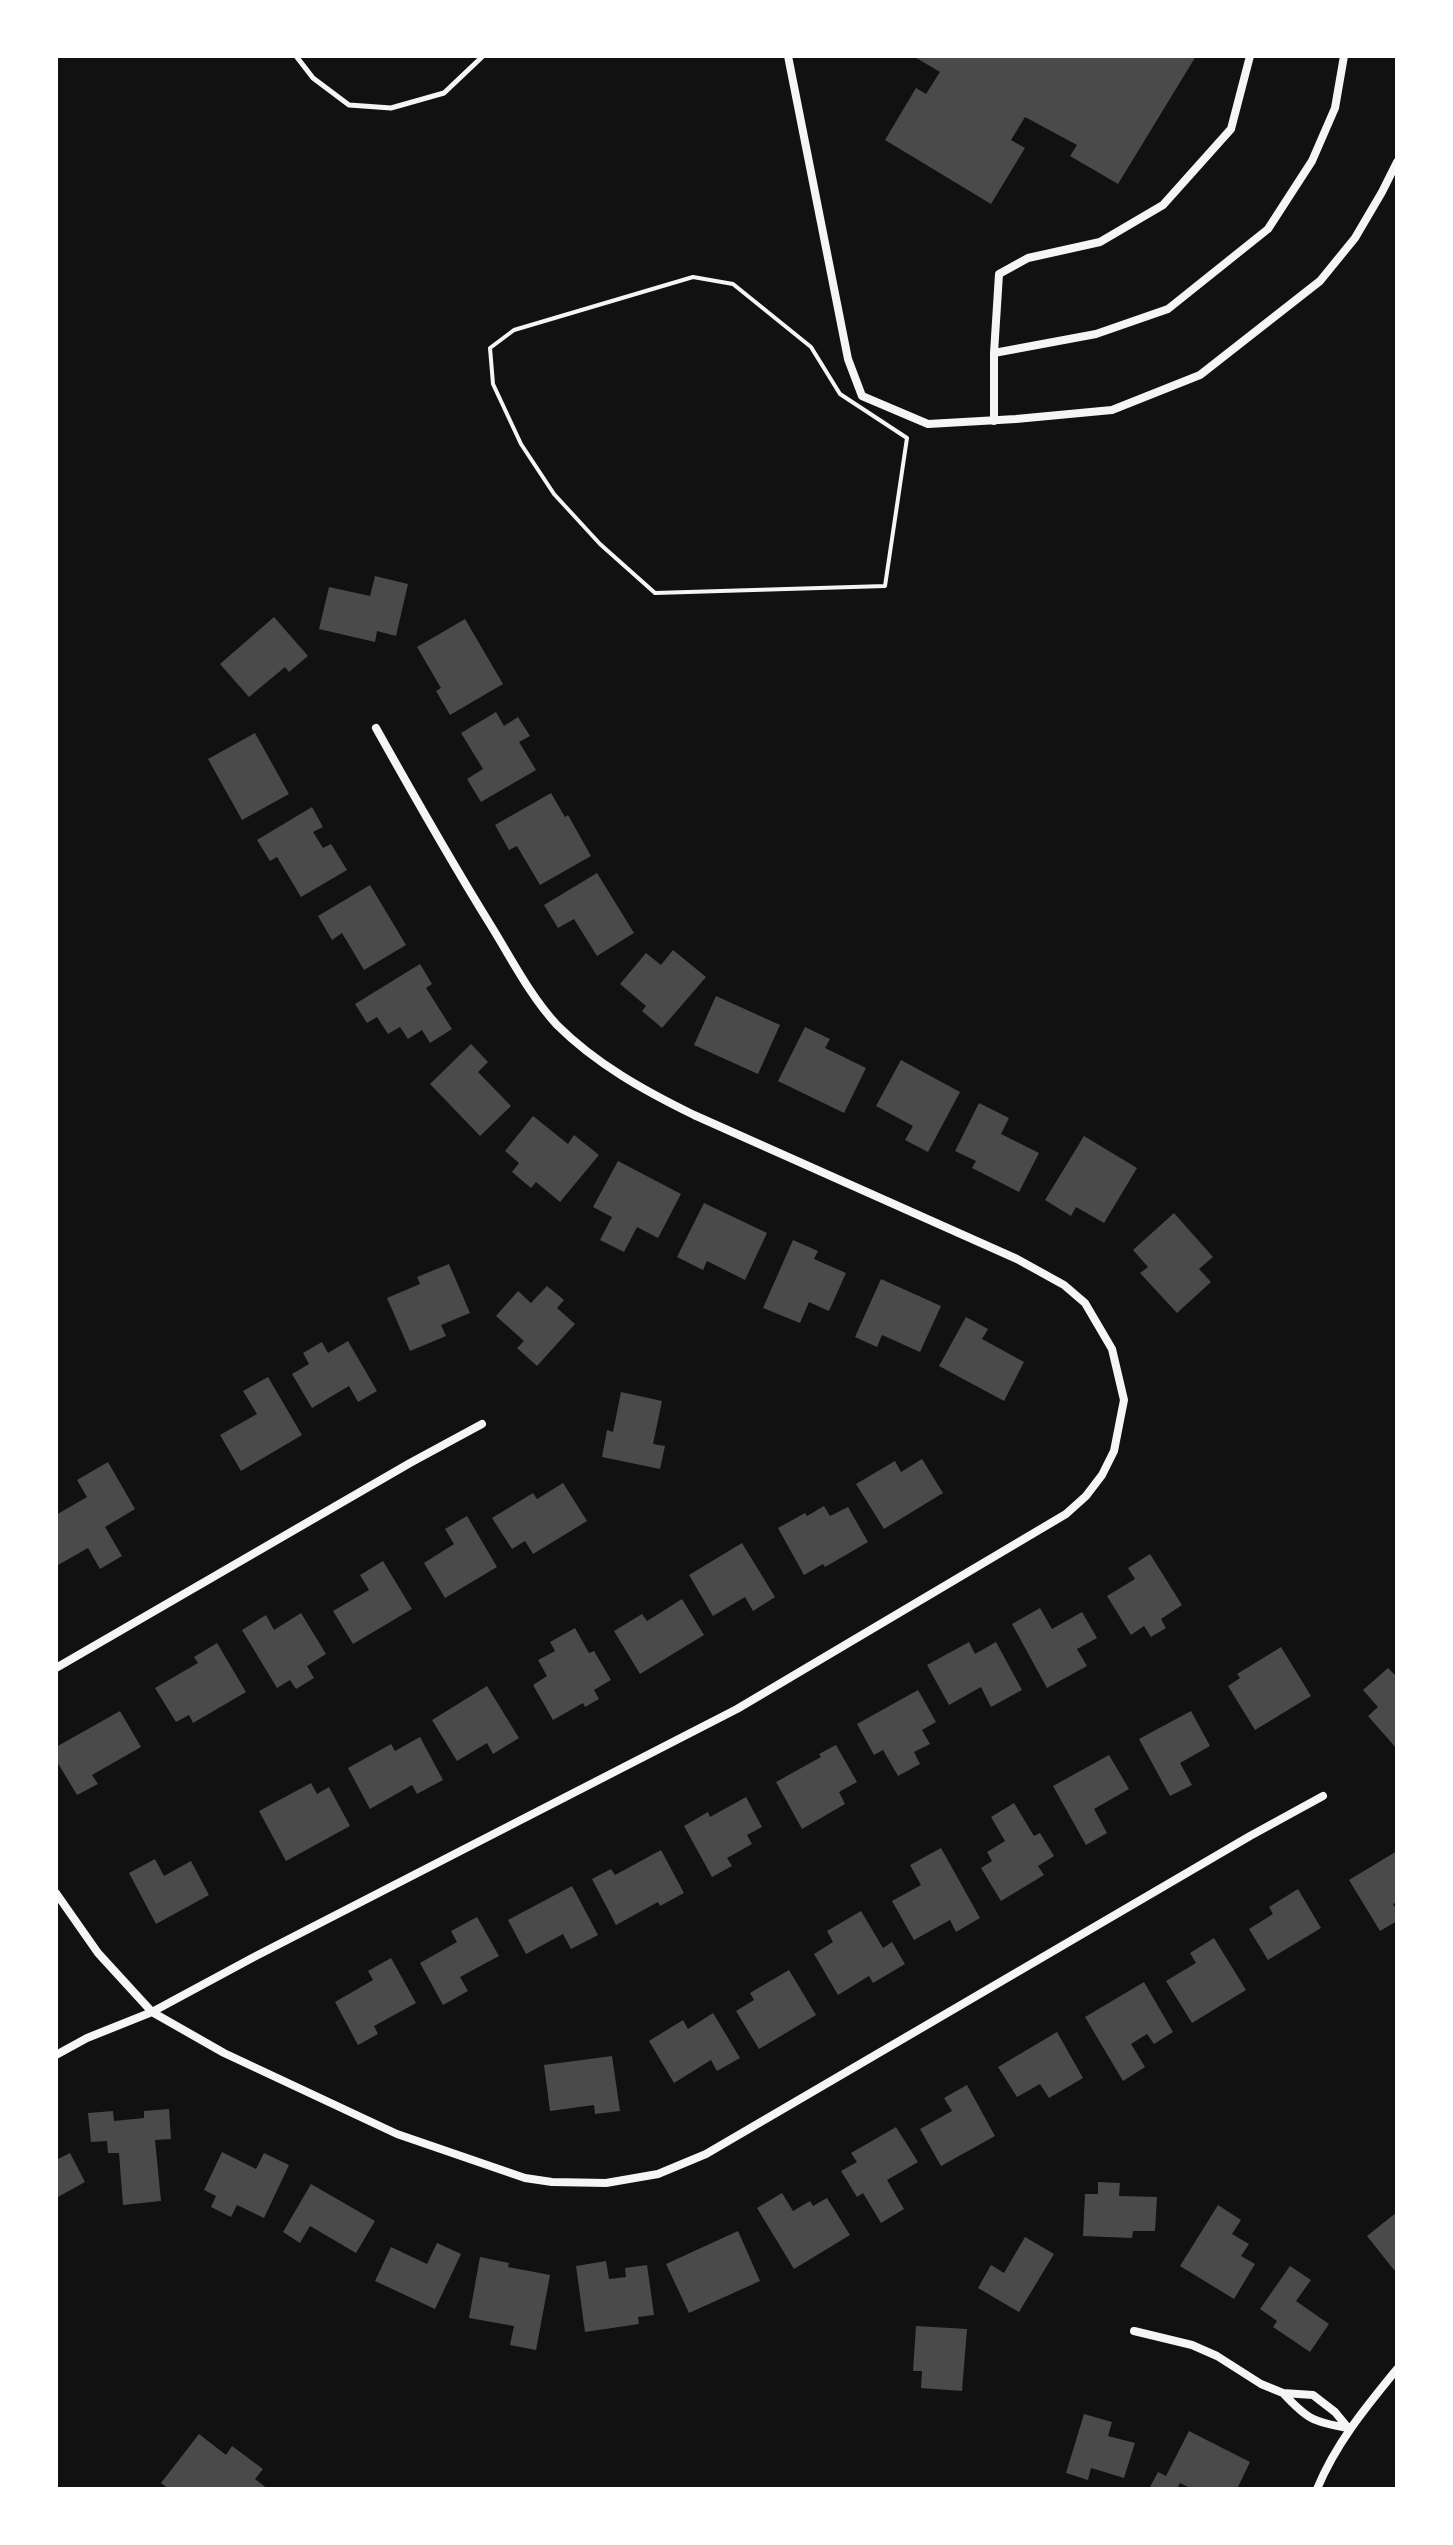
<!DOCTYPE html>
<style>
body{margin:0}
#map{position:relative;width:1453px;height:2545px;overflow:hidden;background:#111;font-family:"Roboto Serif",serif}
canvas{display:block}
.frame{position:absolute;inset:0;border:58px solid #fff;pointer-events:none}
</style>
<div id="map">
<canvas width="1453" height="2545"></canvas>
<div class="frame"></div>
</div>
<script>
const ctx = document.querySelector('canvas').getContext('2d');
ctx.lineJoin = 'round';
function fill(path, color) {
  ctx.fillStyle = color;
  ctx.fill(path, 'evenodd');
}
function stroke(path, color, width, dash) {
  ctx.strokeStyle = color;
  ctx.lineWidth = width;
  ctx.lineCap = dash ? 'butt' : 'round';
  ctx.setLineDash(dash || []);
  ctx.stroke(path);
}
const building = new Path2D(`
 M913,56h283l-78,128 -48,-28 7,-11 -52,-28 -14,23 14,8 -34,56 -106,-64 31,-52 10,6 14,-22z
 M375,576l33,8 -12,52 -19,-5 -2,11 -56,-13 10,-42 41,9z
 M274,617l34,39 -19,16 -4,-5 -36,30 -29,-33z
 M465,619l38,65 -53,31 -14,-24 5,-3 -24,-41z
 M496,712l8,14 14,-9 12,19 -11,6 17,28 -55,32 -14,-23 16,-10 -22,-36z
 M255,733l34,61 -47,26 -34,-61z
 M551,793l14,24 3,-2 23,41 -51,29 -23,-39 -8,4 -14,-25z
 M312,807l11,20 -10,5 10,16 8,-4 16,26 -46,27 -24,-40 -7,4 -13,-21z
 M597,873l37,60 -37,23 -23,-37 -16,9 -14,-23z
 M370,885l36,60 -42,25 -22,-37 -10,7 -14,-24z
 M673,950l33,27 -44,51 -20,-17 4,-5 -26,-22 26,-31 15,12z
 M420,964l12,20 -6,4 26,41 -22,14 -8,-13 -14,9 -8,-12 -12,7 -11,-17 -10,6 -12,-19z
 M716,996l64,29 -22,49 -64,-29z
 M805,1027l25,12 -5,9 41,20 -22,45 -66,-32z
 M471,1044l17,18 -10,10 33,34 -31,30 -50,-52z
 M901,1060l59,32 -32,60 -23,-12 8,-14 -37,-20z
 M979,1103l30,15 -8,16 38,19 -20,39 -47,-24 4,-7 -21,-10z
 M533,1116l35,28 6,-9 25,20 -39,47 -24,-20 -5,6 -19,-16 7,-9 -14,-12z
 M1084,1136l53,32 -33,55 -28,-16 -5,9 -26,-16z
 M618,1161l63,33 -23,44 -21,-11 -13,25 -24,-12 12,-23 -19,-10z
 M704,1203l63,30 -22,47 -38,-19 -4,9 -26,-13z
 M1174,1213l39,44 -14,12 12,13 -34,31 -37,-40 8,-6 -15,-17z
 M793,1240l25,11 -4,8 32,14 -17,38 -20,-9 -9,21 -37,-15z
 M449,1264l21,49 -29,12 5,11 -36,15 -23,-53 33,-14 -3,-7z
 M881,1279l60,27 -21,46 -38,-17 -5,12 -22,-10z
 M547,1286l17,14 -7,8 18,16 -38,42 -20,-18 7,-7 -28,-25 22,-25 13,12z
 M966,1317l22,12 -6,10 42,23 -20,39 -65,-35z
 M348,1341l29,50 -19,11 -9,-16 -37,22 -20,-34 17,-10 -6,-11 19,-11 6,11z
 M268,1377l34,58 -61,36 -21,-36 37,-21 -14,-23z
 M621,1392l41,9 -9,43 12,2 -5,23 -58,-12 5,-27 6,2z
 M922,1459l21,34 -59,36 -28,-45 39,-23 6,11z
 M108,1462l27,47 -30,18 17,29 -22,13 -12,-21 -30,17 -2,-3v-47l31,-18 -10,-17z
 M563,1483l24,38 -54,33 -8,-13 -13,8 -20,-31 41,-25 4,6z
 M824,1506l6,10 18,-9 20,35 -43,25 -2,-3 -19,11 -26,-47 27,-15 2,3z
 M467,1516l30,51 -52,31 -21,-35 30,-19 -9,-15z
 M742,1543l33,54 -22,14 -8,-14 -32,19 -24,-41z
 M1150,1554l32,51 -21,14 5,9 -15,9 -7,-11 -13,9 -24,-39 28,-17 -7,-11z
 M383,1561l29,48 -59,35 -20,-33 36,-21 -9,-15z
 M682,1599l22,36 -64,39 -26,-43 28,-17 5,7z
 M1040,1608l12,21 30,-17 15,26 -20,11 10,17 -40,22 -35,-64z
 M301,1613l25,41 -19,12 7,12 -18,11 -6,-9 -13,8 -35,-58 24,-15 8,15z
 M575,1628l14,25 5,-2 17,29 -17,10 5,9 -14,8 -2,-4 -30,17 -20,-35 14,-9 -9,-16 17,-9 -5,-9z
 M969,1642l6,12 21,-12 26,48 -31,17 -10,-20 -32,18 -22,-40z
 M217,1643l29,49 -53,31 -4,-8 -13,7 -21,-34 43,-25 -4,-6z
 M1281,1647l30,49 -56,34 -27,-44 12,-8 -3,-4z
 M1388,1668l9,9v72l-29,-33 10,-9 -15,-17z
 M487,1686l32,52 -26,16 -6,-11 -30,18 -25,-41z
 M918,1690l18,32 -14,8 8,14 -16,8 6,12 -22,12 -15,-26 -9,5 -17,-31z
 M120,1711l21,36 -49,28 6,9 -21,11 -21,-35v-13z
 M1191,1711l19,35 -30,17 12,22 -22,11 -31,-57z
 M420,1737l23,43 -26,14 -5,-9 -42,24 -22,-41 43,-24 4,7z
 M836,1745l21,37 -18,10 6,12 -43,25 -26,-47 45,-25 -2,-3z
 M1109,1755l20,34 -35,20 13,24 -21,12 -33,-59z
 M311,1783l6,11 12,-7 21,39 -64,35 -27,-50z
 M746,1797l16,30 -15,8 5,9 -25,14 5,8 -20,11 -28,-51 24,-14 2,5z
 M1014,1803l20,33 6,-3 14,23 -16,10 6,9 -43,26 -20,-33 11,-7 -5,-9 18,-11 -14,-24z
 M941,1848l39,70 -24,14 -6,-12 -36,20 -22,-39 29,-16 -11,-20z
 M661,1850l23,43 -24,13 -2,-4 -42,23 -24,-46 19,-10 4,6z
 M1397,1851v51l-4,2 4,7v10l-17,10 -31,-51z
 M155,1859l9,17 27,-15 18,34 -53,29 -27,-51z
 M572,1886l26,49 -27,14 -8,-15 -37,20 -18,-34z
 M1298,1889l23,39 -53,32 -19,-31 24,-15 -4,-7z
 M861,1911l22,37 9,-6 13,22 -32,19 -4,-7 -31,19 -24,-41 19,-12 -6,-11z
 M477,1917l22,39 -39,21 8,14 -25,14 -23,-42 37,-21 -6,-11z
 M1214,1938l32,52 -54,33 -26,-42 30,-18 -6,-10z
 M391,1958l25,45 -42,23 4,8 -20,11 -23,-43 38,-22 -5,-9z
 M789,1970l27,45 -57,34 -23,-38 18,-11 -4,-7z
 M1144,1982l29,50 -19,12 -7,-10 -16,10 14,23 -22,14 -38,-64z
 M713,2013l27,45 -23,13 -6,-11 -37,23 -25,-42 34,-21 5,9z
 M1057,2032l26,46 -34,20 -9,-14 -23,13 -19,-30z
 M612,2056l8,55 -25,3 -1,-9 -44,6 -6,-46z
 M967,2085l28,51 -54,30 -21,-37 32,-18 -8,-13z
 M169,2109l2,30 -16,1 6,61 -38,4 -4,-52h-11l-1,-12 -16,1 -3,-29 25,-2 1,10 30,-3v-7z
 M896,2127l22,35 -31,18 17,29 -23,14 -18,-30 -6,4 -16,-26 16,-9 -6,-9z
 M222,2152l34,17 8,-16 25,12 -25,53 -27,-13 -6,12 -20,-10 5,-11 -12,-6z
 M70,2153l15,29 -29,16v-38z
 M1098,2182l22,1 -1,13 38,1 -2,34h-22l-1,7 -49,-2 2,-42h13z
 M311,2184l64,37 -19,32 -46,-27 -10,17 -17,-11z
 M782,2193l11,18 17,-10 3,5 14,-8 23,37 -56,34 -37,-61z
 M1218,2205l23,15 -9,14 17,10 -8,12 14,8 -21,35 -54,-33z
 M1397,2212v56l-3,2 -27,-34z
 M738,2231l22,50 -71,32 -23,-49z
 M1025,2237l29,17 -35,58 -41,-24 13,-23 13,8z
 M437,2243l24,11 -26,55 -60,-28 16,-34 36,17z
 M480,2257l29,6 -1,4 42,8 -14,75 -26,-5 4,-19 -45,-8z
 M606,2261l3,18 17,-2 -1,-9 22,-3 7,50 -16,2 1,7 -54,8 -9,-66z
 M1290,2266l21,14 -15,21 33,23 -19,28 -37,-25 4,-6 -17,-12z
 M916,2326l51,3 -5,62 -41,-3 1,-17h-9z
 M1084,2414l28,8 -4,14 27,7 -11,35 -33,-10 -3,12 -22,-7z
 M1189,2431l61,31 -13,27h-45l-12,-6 -3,6h-28l9,-17 8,4z
 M199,2434l27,21 6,-9 31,23 -8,10 13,10h-99l-8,-6z`);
const path = new Path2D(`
 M693,277l40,7 78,63 29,47 67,44 -22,148 -230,7 -55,-49 -46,-50 -33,-50 -28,-60 -3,-36 24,-18z`);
const service = new Path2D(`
 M296,56l17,22 36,27 42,3 53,-15 39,-37`);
const minor = new Path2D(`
 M788,56l60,303 14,37 66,28 88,-5 96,-9 88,-35 120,-94 35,-43 27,-46 15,-30
 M994,353l102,-19 72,-25 100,-80 44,-68 23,-53 9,-52
 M994,421v-68l5,-79 29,-16 72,-16 63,-37 68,-76 19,-73
 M56,1668l354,-205 72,-39
 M56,1893l42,60 54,59 72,41 173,81 128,44 27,4 54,1 52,-9 48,-20 544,-318 73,-40
 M56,2055l31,-17 65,-26 102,-55 483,-248 329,-195 20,-18 16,-21 12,-24 10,-51 -12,-51 -27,-46 -21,-18 -47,-26 -323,-144c-49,-24 -98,-51 -137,-90 -26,-28 -45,-65 -64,-96 -41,-66 -79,-133 -117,-201
 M1134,2331l58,14 25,11 44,28 22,9 30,2 22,17 14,17
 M1283,2393c24,26 30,29 65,35
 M1317,2489c19,-46 49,-82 80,-120`);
fill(building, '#4a4a4a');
stroke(path, '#f5f5f5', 4);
stroke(service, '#f5f5f5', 5);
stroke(minor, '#f5f5f5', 8);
</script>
